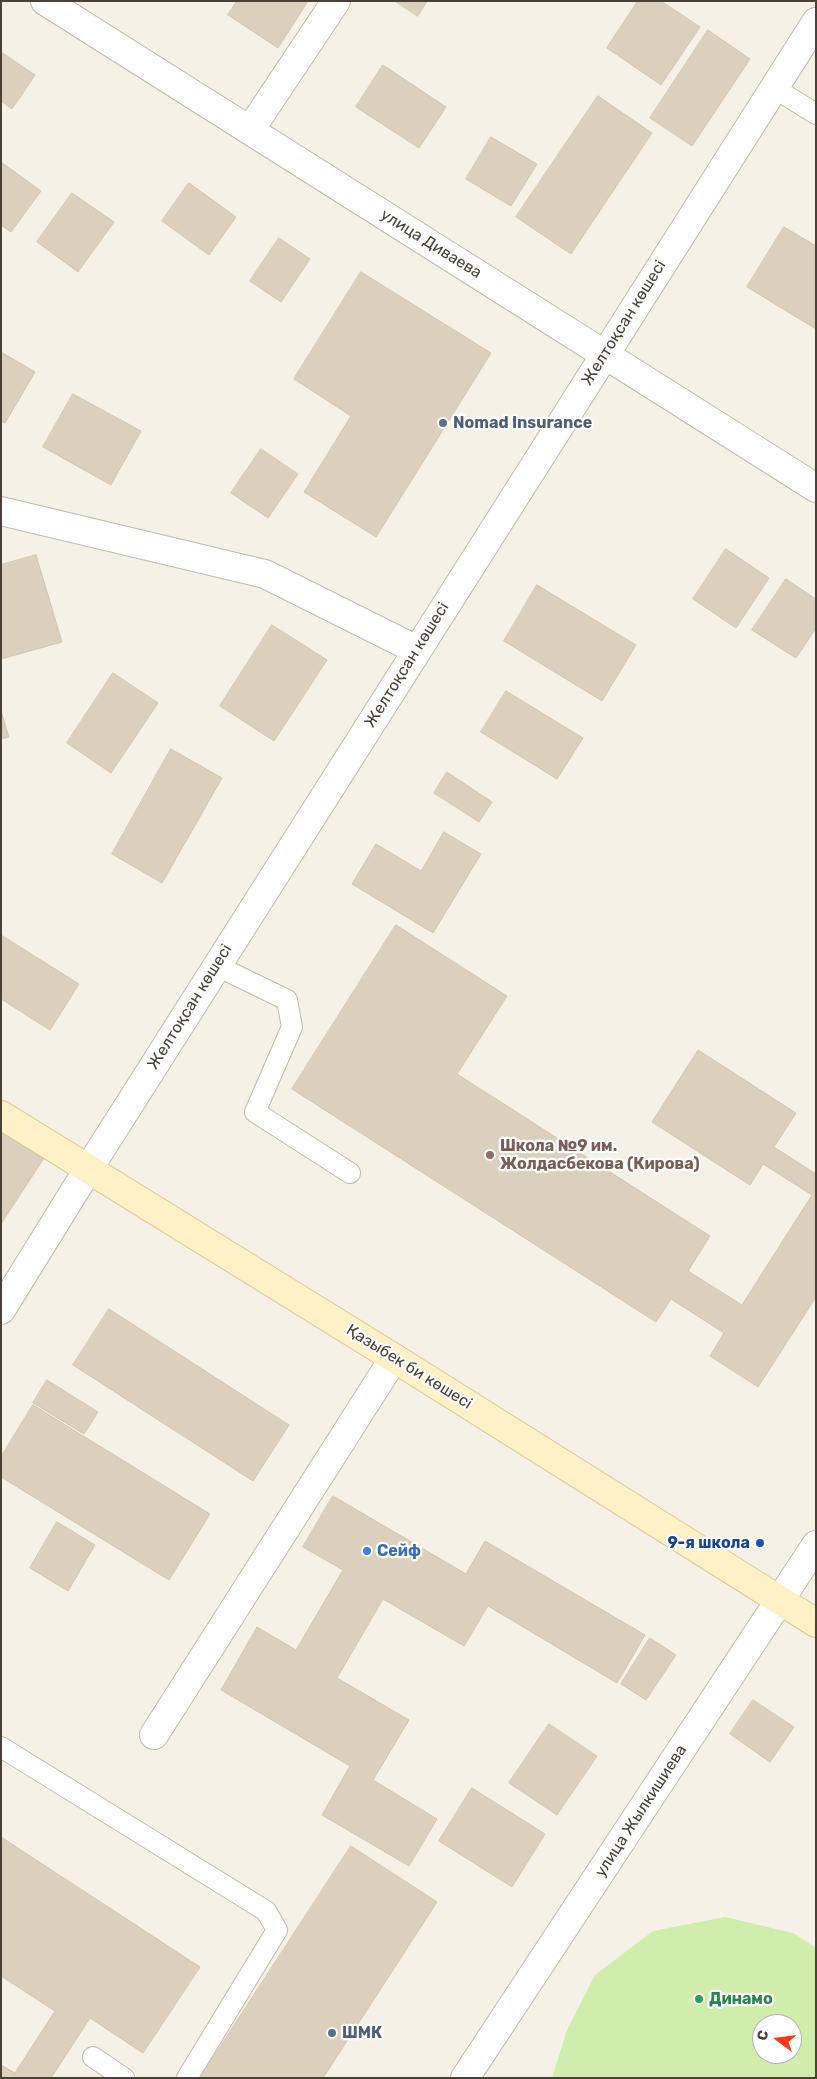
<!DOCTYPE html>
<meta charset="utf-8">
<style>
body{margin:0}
#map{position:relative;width:817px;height:2079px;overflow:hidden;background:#f5f1e7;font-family:Rubik,sans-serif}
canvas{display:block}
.frame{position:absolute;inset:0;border:2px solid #494135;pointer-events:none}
.north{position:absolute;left:752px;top:2014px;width:50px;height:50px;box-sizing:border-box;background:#fff;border:1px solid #b6b3ae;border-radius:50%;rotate:285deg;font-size:14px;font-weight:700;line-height:20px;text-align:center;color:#494135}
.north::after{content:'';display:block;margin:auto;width:18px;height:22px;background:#ff3714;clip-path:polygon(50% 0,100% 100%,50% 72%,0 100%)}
</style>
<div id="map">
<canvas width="817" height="2079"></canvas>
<div class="frame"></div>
<div class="north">С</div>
</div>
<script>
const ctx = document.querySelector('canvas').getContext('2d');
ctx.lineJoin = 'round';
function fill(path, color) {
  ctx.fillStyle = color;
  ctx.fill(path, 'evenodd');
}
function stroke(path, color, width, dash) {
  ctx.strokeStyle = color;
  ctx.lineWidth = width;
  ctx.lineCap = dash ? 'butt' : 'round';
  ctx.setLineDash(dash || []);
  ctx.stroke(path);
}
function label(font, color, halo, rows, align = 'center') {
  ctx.font = font + ' Rubik,sans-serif';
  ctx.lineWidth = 4.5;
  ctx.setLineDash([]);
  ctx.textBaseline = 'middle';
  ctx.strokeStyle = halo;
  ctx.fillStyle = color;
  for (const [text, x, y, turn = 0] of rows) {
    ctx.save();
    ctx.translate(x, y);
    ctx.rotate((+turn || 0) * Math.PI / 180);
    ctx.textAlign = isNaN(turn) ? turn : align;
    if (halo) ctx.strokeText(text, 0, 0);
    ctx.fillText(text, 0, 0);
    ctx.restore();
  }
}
const green = new Path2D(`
 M725,1917l68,16 23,15v130h-264l15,-48 28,-55 58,-44zM762,2024h30v30h-30z`);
const building = new Path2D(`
 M237,1h71l-30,47 -50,-33z
 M395,1h32l-9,15z
 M638,1h23l39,26 -39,58 -54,-37z
 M708,30l42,29 -58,87 -42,-28z
 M1,52l34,23 -23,34 -11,-8z
 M383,65l63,42 -27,41 -63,-41z
 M598,96l54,37 -81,121 -55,-37z
 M491,137l46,27 -26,42 -45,-27z
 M1,162l40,29 -30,41 -10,-7z
 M189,183l47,34 -27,38 -47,-34z
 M72,193l42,29 -36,50 -41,-30z
 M784,227l32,19v83l-69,-42z
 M279,238l31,21 -29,43 -31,-21z
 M361,272l130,81 -115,184 -72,-45 47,-76 -57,-37z
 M1,352l34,20 -30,51 -4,-2z
 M73,394l68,37 -30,54 -68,-38z
 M261,449l37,25 -30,44 -37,-25z
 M726,549l43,29 -33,50 -43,-29z
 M36,555l26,87 -61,17v-94z
 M786,579l30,20v29l-20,30 -44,-28z
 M537,585l99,60 -34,56 -98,-60z
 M272,625l55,35 -53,81 -54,-35z
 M113,673l45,30 -47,70 -44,-30z
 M506,691l77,47 -26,41 -76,-47z
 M1,711l8,26 -8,2z
 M171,749l51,29 -60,105 -50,-29z
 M447,772l45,30 -13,20 -45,-29z
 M444,832l37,22 -48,79 -81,-49 24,-40 45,27z
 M396,925l111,71 -50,78 253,162 -22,35 54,34 70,-110 -49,-31 -13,21 -98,-63 46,-72 98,63 -22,34 42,27v123l-58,90 -48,-31 14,-23 -53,-34 -15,23 -364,-233z
 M1,935l78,49 -29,46 -49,-31z
 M1,1130l43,28 -43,66z
 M109,1309l180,116 -36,56 -180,-116z
 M47,1380l51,32 -14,22 -51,-31z
 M33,1405l177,109 -41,66 -168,-103v-20z
 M333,1496l133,78 19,-33 160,94 -28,48 -129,-77 -24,40 -81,-47 -46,79 72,42 -36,60 64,39 -28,47 -87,-51 28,-49 -129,-76 36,-63 39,23 47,-80 -40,-23z
 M57,1522l38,23 -27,46 -38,-23z
 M650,1638l26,17 -30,45 -25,-16z
 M753,1700l41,27 -24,35 -40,-28z
 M549,1724l48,32 -40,59 -48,-32z
 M472,1788l73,46 -33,53 -73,-46z
 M1,1837l199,130 -57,86 -53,-35 -39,60h-50v-13l14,8 40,-62 -54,-35z
 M351,1846l86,56 -114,176h-123z`);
const service = new Path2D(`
 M774,88l42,26
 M217,966l70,34 5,27 -37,85 95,61
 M1,1747l265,164 11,19 -90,148
 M93,2057l31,21`);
const minor = new Path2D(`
 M45,1l771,487
 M250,130l86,-129
 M1,511l264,63 152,76
 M89,1168l727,-1146
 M154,1735l240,-377
 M465,2078l351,-533`);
const tertiary = new Path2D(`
 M1,1310l88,-142`);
const secondary = new Path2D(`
 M1,1115l393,243 422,265`);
const markers = [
 [443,423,5,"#5c6f8a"],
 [490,1155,5,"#8d6e63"],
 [760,1543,5,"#1a4fb4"],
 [367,1551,5,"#3f7fe0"],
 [699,1999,5,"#2e9e5b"],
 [332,2033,5,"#5c6f8a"]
];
const streetNames = [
 ["улица Диваева",431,244,32],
 ["Желтоқсан көшесі",624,323,-58],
 ["Желтоқсан көшесі",407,665,-58],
 ["Желтоқсан көшесі",190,1007,-58],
 ["Қазыбек би көшесі",409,1367,32],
 ["улица Жылкишиева",641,1811,-57]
];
const serviceNames = [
 ["Nomad Insurance",453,423],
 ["ШМК",342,2033]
];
const educationNames = [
 ["Школа №9 им.",500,1146],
 ["Жолдасбекова (Кирова)",500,1164]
];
const transitNames = [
 ["9-я школа",750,1543]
];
const shopNames = [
 ["Сейф",377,1551]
];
const leisureNames = [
 ["Динамо",709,1999]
];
fill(green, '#d0edac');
fill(building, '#dbd0be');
stroke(building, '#d3c5ae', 1);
stroke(service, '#c2b9a9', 22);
stroke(minor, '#c2b9a9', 30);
stroke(tertiary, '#c2b9a9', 30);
stroke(secondary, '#d9c693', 30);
stroke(service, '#fff', 20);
stroke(minor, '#fff', 28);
stroke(tertiary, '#fff', 28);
stroke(secondary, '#fff1c7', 28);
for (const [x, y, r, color] of markers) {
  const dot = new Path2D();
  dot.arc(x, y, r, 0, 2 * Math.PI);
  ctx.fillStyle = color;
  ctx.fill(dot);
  stroke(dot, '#fff', 2);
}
label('16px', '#494135', '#fff', streetNames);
label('bold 16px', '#4e5e75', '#fff', serviceNames, 'left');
label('bold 16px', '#785e54', '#fff', educationNames, 'left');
label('bold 16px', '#164399', '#fff', transitNames, 'right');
label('bold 16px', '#366cbe', '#fff', shopNames, 'left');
label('bold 16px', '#27864d', '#fff', leisureNames, 'left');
</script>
